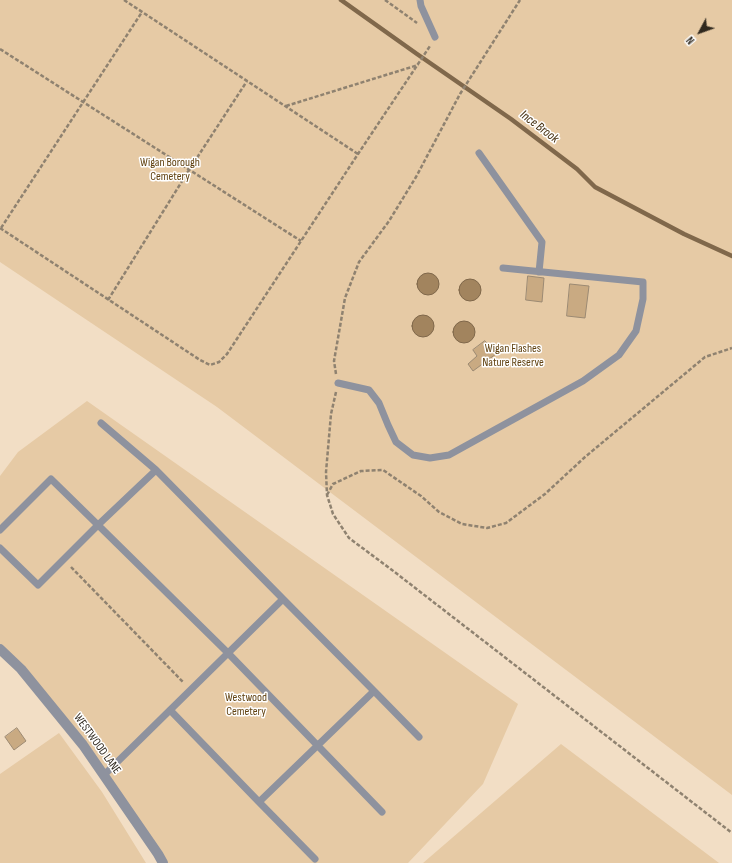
<!DOCTYPE html>
<style>
body{margin:0}
#map{position:relative;width:732px;height:863px;overflow:hidden;background:#f2dec5;font-family:"Sofia Sans Condensed",sans-serif}
canvas{display:block}
.north{position:absolute;left:680px;top:12px;width:40px;height:40px;-webkit-text-stroke:3px #fff;paint-order:stroke;rotate:229deg;font-size:11px;font-weight:700;line-height:16px;text-align:center;color:#2f281e}
.north::after{content:'';display:block;margin:auto;width:14px;height:18px;background:#2f281e;clip-path:polygon(50% 0,100% 100%,50% 72%,0 100%)}
</style>
<div id="map">
<canvas width="732" height="863"></canvas>
<div class="north">N</div>
</div>
<script>
const ctx = document.querySelector('canvas').getContext('2d');
ctx.lineJoin = 'round';
function fill(path, color) {
  ctx.fillStyle = color;
  ctx.fill(path, 'evenodd');
}
function stroke(path, color, width, dash) {
  ctx.strokeStyle = color;
  ctx.lineWidth = width;
  ctx.lineCap = dash ? 'butt' : 'round';
  ctx.setLineDash(dash || []);
  ctx.stroke(path);
}
function label(font, color, halo, rows, align = 'center') {
  ctx.font = font + ' "Sofia Sans Condensed",sans-serif';
  ctx.lineWidth = 3;
  ctx.setLineDash([]);
  ctx.textBaseline = 'middle';
  ctx.strokeStyle = halo;
  ctx.fillStyle = color;
  for (const [text, x, y, turn = 0] of rows) {
    ctx.save();
    ctx.translate(x, y);
    ctx.rotate((+turn || 0) * Math.PI / 180);
    ctx.textAlign = isNaN(turn) ? turn : align;
    if (halo) ctx.strokeText(text, 0, 0);
    ctx.fillText(text, 0, 0);
    ctx.restore();
  }
}
const green = new Path2D(`
 M0,0h732v795l-515,-388 -217,-145z
 M87,401l431,303 -35,80 -75,79h-245l-80,-118 -83,-96v-173l18,-24z
 M59,733l43,59 44,71h-146v-89z
 M561,744l158,119h-296z`);
const water = new Path2D(`
 M417 284a11 11 0 1 1 22 0a11 11 0 1 1-22 0Z
 M459 290a11 11 0 1 1 22 0a11 11 0 1 1-22 0Z
 M412 326a11 11 0 1 1 22 0a11 11 0 1 1-22 0Z
 M453 332a11 11 0 1 1 22 0a11 11 0 1 1-22 0Z`);
const stream = new Path2D(`
 M341,0l76,54 94,65 66,50 18,18 89,47 48,22`);
const building = new Path2D(`
 M528,276l16,2 -2,24 -16,-2z
 M570,284l19,2 -4,32 -18,-2z
 M485,341l11,13 -23,17 -5,-7 9,-8 -4,-6z
 M17,728l9,13 -12,9 -9,-13z`);
const path = new Path2D(`
 M124,0l234,154
 M385,0l32,23
 M0,49l301,192
 M286,106l132,-41
 M0,228l200,132 10,5 9,-3 8,-8 131,-200 72,-108
 M1,228l141,-216
 M108,300l81,-130 58,-89
 M336,374l-2,-13 11,-63 14,-36 30,-41 27,-44 44,-83 60,-94
 M336,392l-5,22 -5,58 1,23 6,19 16,24 43,32 340,263
 M327,495l6,-11 28,-13 22,-1 38,26 18,16 23,12 25,4 19,-5 39,-29 40,-37 120,-100 27,-9
 M71,567l112,115`);
const service = new Path2D(`
 M420,0l1,6 14,31
 M479,153l63,89 -3,30
 M338,383l31,7 10,13 9,22 8,17 17,13 17,3 19,-3 134,-74 36,-26 17,-24 7,-32v-17l-140,-14
 M101,423l55,47
 M0,530l51,-51 47,46 58,-55 127,129 -179,176
 M0,548l38,37 60,-60 130,128 154,159
 M374,691l45,46
 M170,710l89,92 115,-111 -91,-92
 M259,802l56,57`);
const minor = new Path2D(`
 M0,649l21,20 62,76 75,109 5,9`);
const parkNames = [
 ["Wigan Borough",170,163],
 ["Cemetery",170,177],
 ["Wigan Flashes",513,349],
 ["Nature Reserve",513,363],
 ["Westwood",246,698],
 ["Cemetery",246,712]
];
const streetNames = [
 ["WESTWOOD LANE",97,744,54]
];
const waterNames = [
 ["Ince Brook",539,127,37]
];
fill(green, '#e6caa5');
fill(water, '#a2845e');
stroke(water, '#80684b', 1);
stroke(stream, '#80684b', 4.5);
fill(building, '#c9aa82');
stroke(building, '#9c8a73', 1);
stroke(path, '#8f8270', 2.5, [4, 2]);
stroke(service, '#8e929e', 7);
stroke(minor, '#8e929e', 10);
label('12px', '#614211', '#fff', parkNames);
label('12px', '#2f281e', '#fff', streetNames);
label('italic 13px', '#442e0d', '#fff', waterNames);
</script>
